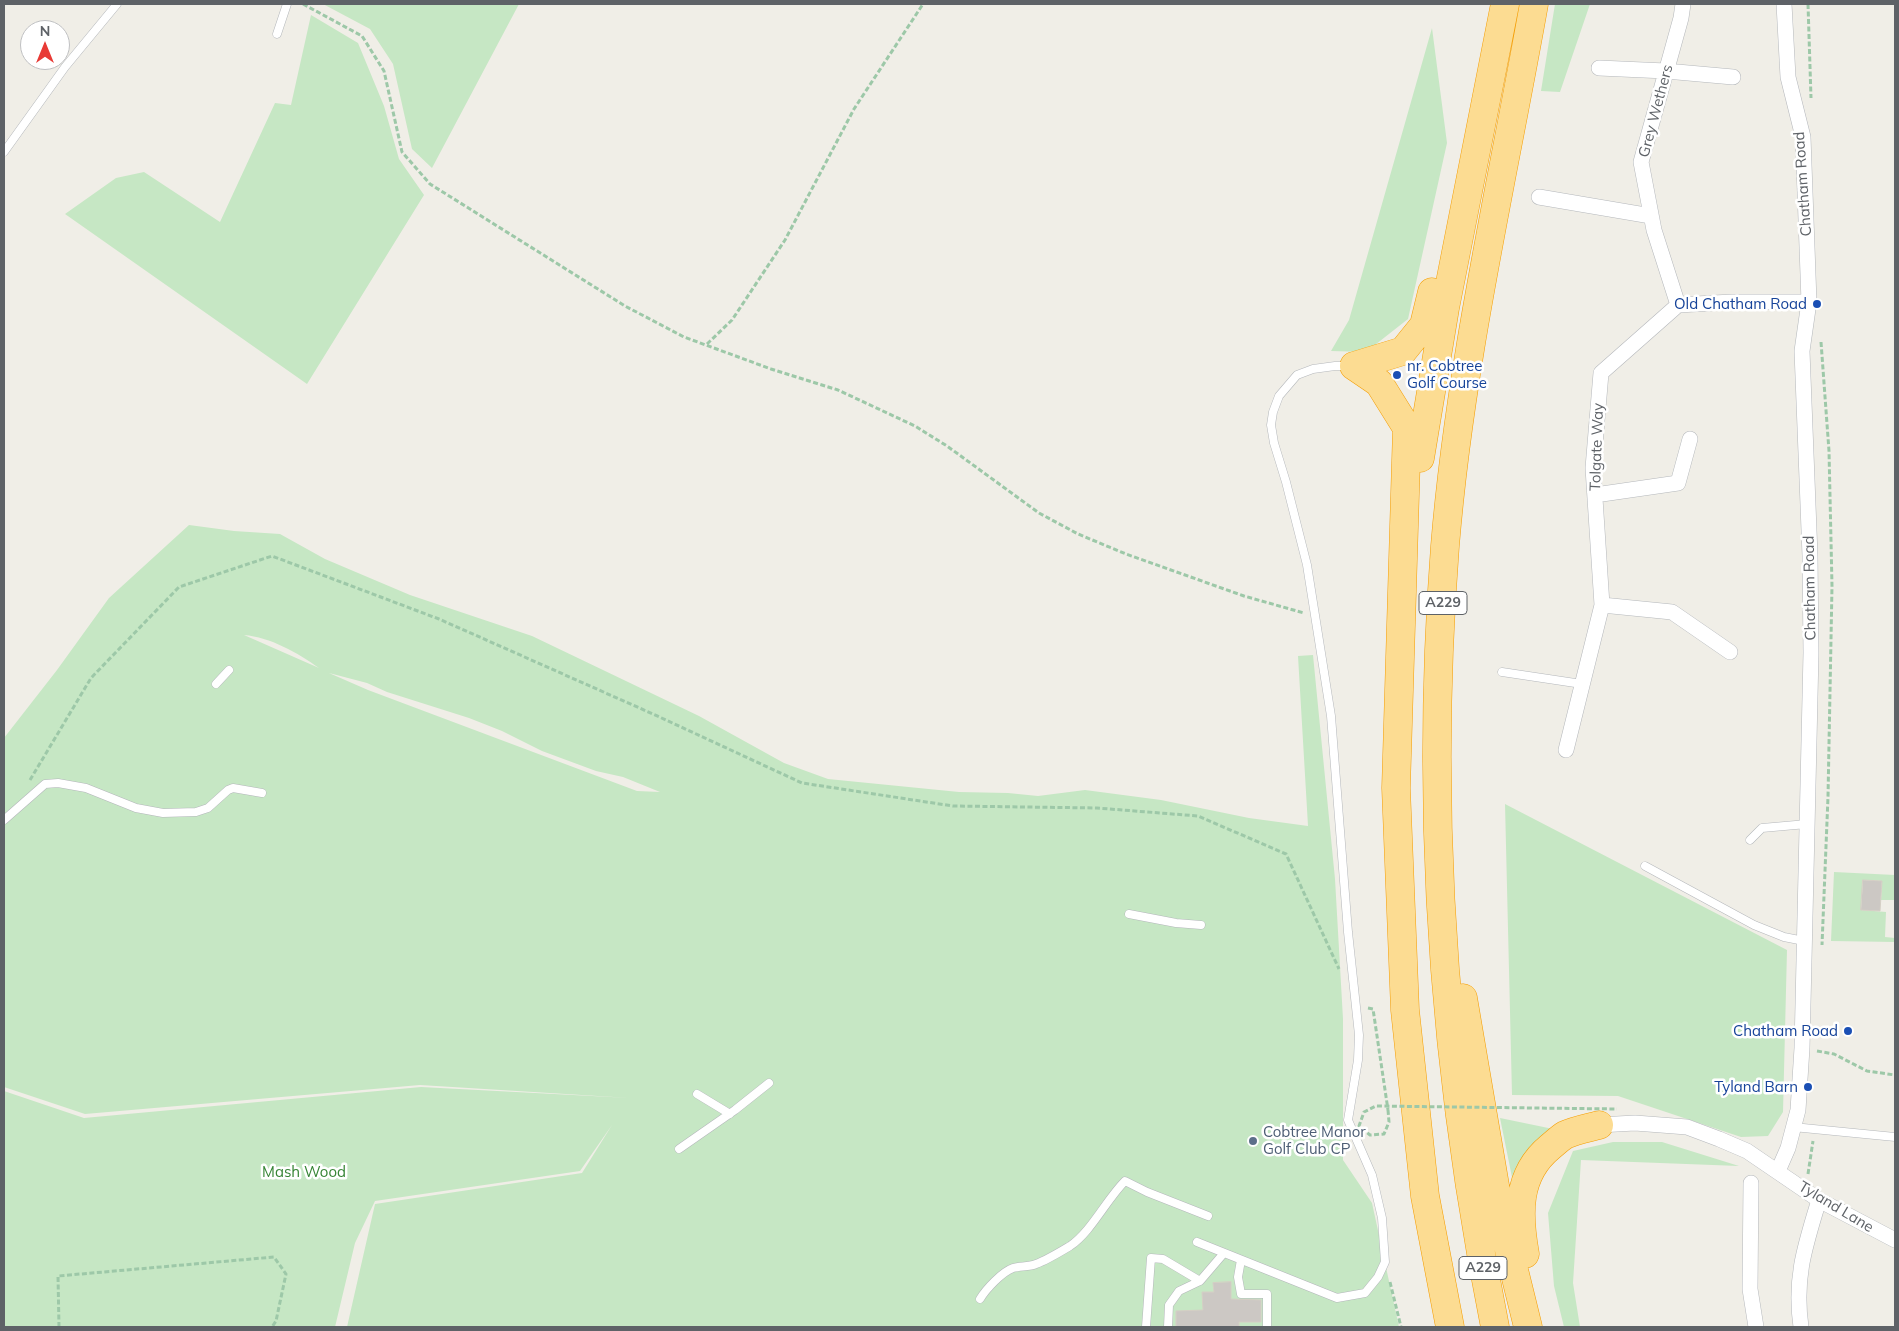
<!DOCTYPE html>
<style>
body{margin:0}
#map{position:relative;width:1899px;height:1331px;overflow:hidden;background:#f0eee7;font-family:Mulish,sans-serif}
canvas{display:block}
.frame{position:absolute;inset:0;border:5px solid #5e6267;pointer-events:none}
.north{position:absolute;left:20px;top:20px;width:50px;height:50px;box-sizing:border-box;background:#fff;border:1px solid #bfc0c2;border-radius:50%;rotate:0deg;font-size:14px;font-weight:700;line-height:20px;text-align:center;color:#5e6267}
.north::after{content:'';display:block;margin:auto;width:18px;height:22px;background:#e83a35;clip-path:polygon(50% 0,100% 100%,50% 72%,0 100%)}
</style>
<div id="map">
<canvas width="1899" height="1331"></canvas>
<div class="frame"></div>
<div class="north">N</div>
</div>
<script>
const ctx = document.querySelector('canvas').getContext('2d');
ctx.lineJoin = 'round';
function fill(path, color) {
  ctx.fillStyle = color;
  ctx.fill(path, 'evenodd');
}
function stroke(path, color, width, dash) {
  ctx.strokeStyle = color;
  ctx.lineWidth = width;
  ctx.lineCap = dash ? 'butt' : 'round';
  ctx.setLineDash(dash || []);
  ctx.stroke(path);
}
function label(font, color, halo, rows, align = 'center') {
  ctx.font = font + ' Mulish,sans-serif';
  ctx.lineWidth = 5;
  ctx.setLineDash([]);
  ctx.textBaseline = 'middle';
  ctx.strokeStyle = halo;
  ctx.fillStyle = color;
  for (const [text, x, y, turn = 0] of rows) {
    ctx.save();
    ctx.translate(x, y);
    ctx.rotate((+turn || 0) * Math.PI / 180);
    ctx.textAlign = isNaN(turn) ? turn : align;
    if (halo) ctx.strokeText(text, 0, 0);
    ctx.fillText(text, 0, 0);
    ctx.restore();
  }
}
const green = new Path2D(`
 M323,4h196l-87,164 -20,-19 -19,-85 -23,-35z
 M1555,4h35l-30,88 -19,-1z
 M311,15l47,28 26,63 15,53 25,36 -117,189 -242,-170 51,-36 28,-6 76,50 55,-119 16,2z
 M1432,28l15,115 -39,176 -42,33 -35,-1 18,-31z
 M189,525l45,6 46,3 45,25 85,36 122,41 167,80 85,47 44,16 131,13 49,1 30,3 47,-6 76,10 88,18 59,8 -10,-170 15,-1 22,224 8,140v141l29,43 27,124h-1052l28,-123 207,-31 30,-48 -32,46 -205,30 -20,42 -20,84h-331v-236l80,27 337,-31 209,11 -210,-13 -335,29 -81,-27v-349l53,-68 52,-72zM244,635c26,2 54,18 75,33zM329,673l38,10 20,9 82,26 33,13 40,20 54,20 27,6 37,15 -23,-1 -269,-101z
 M1505,804l282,146 -4,162 -15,24 -27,1 -123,-41 -106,-1z
 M1834,872l61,3v25h-14l1,-19 -19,-1 -2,30 25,2 -1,25 10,1v4l-64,-1z
 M1500,1118l58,12 -42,67z
 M1613,1142h49l77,24 -158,-6 -8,123 7,44h-16l-10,-41 -6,-73 25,-62z`);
const building = new Path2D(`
 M1863,880l19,1 -2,30 -19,-1z
 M1231,1282v17l30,1v22h-22v5h-63v-16l27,-1 -1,-18h12l-1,-9z`);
const path = new Path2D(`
 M303,4l59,32 22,35 18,81 28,32 195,122 59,31 87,32 67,21 77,36 32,20 92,67 39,21 48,20 118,42 60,17
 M1808,4l3,94
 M1821,342l8,109 3,135 -4,211 -6,148
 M707,344l25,-24 53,-80 69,-131 69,-105
 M30,780l61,-102 88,-91 93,-31 167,63 214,95 149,69 151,23 144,2 101,8 88,38 53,115
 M1368,1008l5,1 15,101
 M1817,1051l17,3 33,17 28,4
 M1808,1174l5,-33
 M1390,1282l11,45
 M59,1327l-1,-51 216,-19 12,17 -10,47 -4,6`);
const lane = new Path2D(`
 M277,34l10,-30
 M4,152l61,-85 52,-63
 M1502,672l80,12
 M216,684l13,-14
 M4,820l41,-36 13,-1 28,5 50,20 27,5 33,-1 12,-4 20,-18 5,-2 29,5
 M1750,840l12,-12 45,-4
 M1645,866l109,59 30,12 20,4
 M1129,914l47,9 25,2
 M697,1094l33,20
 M1793,1127l102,10
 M679,1149l56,-39 34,-27
 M1197,1242l140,56 28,-5 13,-16 7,-15 -3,-44 -10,-43 -24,-55 10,-60 1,-25 -11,-103 -17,-216 -24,-151 -21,-83 -12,-39 -3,-18 2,-13 6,-16 18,-21 16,-6 22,-3h14
 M1241,1260l-3,17 3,17h26v33
 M980,1299c6,-10 22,-27 33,-31 7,-2 16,-1 23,-4 11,-4 24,-12 34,-18 21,-14 36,-46 55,-65l22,11 61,24
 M1146,1327l5,-69 12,1 37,22
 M1168,1327l1,-22 10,-14 21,-10 24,-28`);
const street = new Path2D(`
 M1599,68l67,3 67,6
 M1539,197l112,19
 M1678,305l-24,-75 -13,-68 40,-144 2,-14
 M1595,495l83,-12 12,-44
 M1602,605l70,7 58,40
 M1566,750l36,-145 -9,-137 8,-95 77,-68 54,-3h77
 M1599,1125l36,-2 52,4 32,12 28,12 72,49 76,40
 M1778,1171l10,-23 10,-38 4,-62 9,-395 -1,-97 -8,-205 7,-49 -6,-165 -15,-60 -4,-73
 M1751,1183l-1,106 6,38
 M1801,1327c-7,-49 4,-81 18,-127`);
const highway = new Path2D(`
 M1354,366l25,17 28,45 -11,360 9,222 20,186 25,131
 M1354,366l49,-15 21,-26 8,-33
 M1420,458l25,-150 60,-304
 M1463,998l36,211 29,118
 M1525,1254c-7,-39 -9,-79 25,-107 5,-4 10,-9 15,-12 11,-5 23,-7 34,-10
 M1495,1327c-52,-256 -70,-520 -50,-781 15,-183 57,-362 89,-542`);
const pathBridge = new Path2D(`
 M1388,1110l1,12 -5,12 -14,1 -11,-9 5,-14 12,-6 241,3`);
const markers = [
 [1817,304,5,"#1a4fb4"],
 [1397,375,5,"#1a4fb4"],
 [1848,1031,5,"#1a4fb4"],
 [1808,1087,5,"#1a4fb4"],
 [1253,1141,5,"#5c6f8a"]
];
const shields = [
 [1443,603,48],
 [1483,1268,48]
];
const shieldNames = [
 ["A229",1443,603],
 ["A229",1483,1268]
];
const streetNames = [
 ["Grey Wethers",1656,111,-75],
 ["Chatham Road",1803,184,-94],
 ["Tolgate Way",1597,447,-88],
 ["Chatham Road",1810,588,-91],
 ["Tyland Lane",1836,1207,31]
];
const transitNames = [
 ["Old Chatham Road",1807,304],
 ["nr. Cobtree",1407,366,"left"],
 ["Golf Course",1407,383,"left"],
 ["Chatham Road",1838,1031],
 ["Tyland Barn",1798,1087]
];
const serviceNames = [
 ["Cobtree Manor",1263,1132],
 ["Golf Club CP",1263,1149]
];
const parkNames = [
 ["Mash Wood",304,1172]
];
fill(green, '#c6e7c4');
fill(building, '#ccc8c4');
stroke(building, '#d5cfc5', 1);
stroke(lane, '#b4b7bb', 9);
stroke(street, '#b4b7bb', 16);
stroke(highway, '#f49d03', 29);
stroke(path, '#9dc8a8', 3, [5, 2.5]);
stroke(lane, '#fff', 8);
stroke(street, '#fff', 15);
stroke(highway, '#fcdc92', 28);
stroke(pathBridge, '#9dc8a8', 3, [5, 2.5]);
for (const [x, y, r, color] of markers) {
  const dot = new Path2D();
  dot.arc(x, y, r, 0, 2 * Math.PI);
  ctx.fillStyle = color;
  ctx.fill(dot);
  stroke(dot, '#fff', 2);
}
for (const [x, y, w] of shields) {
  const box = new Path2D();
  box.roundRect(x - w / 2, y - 11.5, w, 23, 4);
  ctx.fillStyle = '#fff';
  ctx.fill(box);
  stroke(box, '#5e6267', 1);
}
label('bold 14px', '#5e6267', null, shieldNames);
label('15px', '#5e6267', '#fff', streetNames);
label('15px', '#164399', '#fff', transitNames, 'right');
label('15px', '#4e5e75', '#fff', serviceNames, 'left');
label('15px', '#378536', '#fff', parkNames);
</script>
